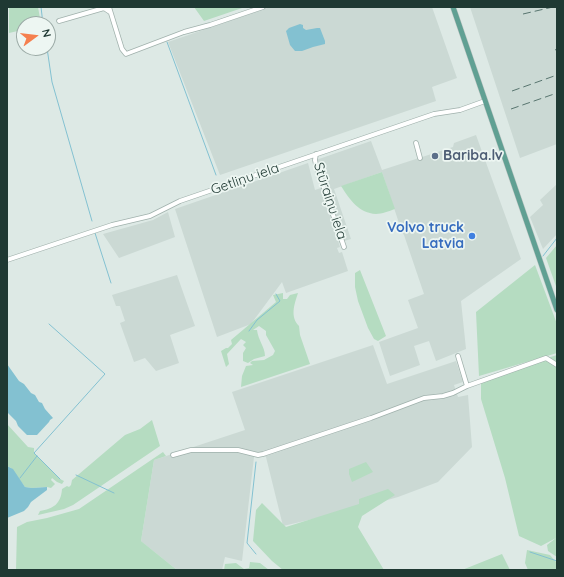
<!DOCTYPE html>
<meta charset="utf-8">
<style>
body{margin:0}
#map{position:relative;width:564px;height:577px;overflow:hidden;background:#dde9e5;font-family:Quicksand,sans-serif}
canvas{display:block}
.frame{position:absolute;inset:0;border:8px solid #1f3933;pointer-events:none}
.north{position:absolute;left:16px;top:16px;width:40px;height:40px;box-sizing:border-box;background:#edf6f2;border:1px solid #9baaa6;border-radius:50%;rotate:75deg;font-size:11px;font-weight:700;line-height:16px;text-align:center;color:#1f3933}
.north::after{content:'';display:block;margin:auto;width:14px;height:18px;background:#f5804f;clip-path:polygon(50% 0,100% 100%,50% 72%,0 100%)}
</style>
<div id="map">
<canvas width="564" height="577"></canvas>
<div class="frame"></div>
<div class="north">N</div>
</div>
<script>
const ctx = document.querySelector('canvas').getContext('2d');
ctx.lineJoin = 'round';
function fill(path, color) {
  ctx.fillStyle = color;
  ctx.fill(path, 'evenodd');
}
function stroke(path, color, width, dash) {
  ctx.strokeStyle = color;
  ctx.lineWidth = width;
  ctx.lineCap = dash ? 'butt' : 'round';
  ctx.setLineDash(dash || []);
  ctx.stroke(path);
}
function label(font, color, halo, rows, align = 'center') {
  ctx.font = font + ' Quicksand,sans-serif';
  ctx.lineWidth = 3.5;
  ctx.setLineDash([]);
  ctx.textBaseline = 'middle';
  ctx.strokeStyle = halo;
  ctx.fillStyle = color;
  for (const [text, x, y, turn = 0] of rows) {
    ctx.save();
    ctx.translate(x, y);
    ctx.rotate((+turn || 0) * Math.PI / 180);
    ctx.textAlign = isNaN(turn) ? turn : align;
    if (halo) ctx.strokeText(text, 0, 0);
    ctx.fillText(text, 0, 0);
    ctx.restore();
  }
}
const built = new Path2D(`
 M270,7h162l25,71 -25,9 4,14 -216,74 -52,-133z
 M470,7h87v137l-37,14z
 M476,135l45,124 -60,42 5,48 -30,12 -7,-20 -15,5 6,19 -30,11 -11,-34 39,-14 -10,-28 16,-6 -20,-59 -7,-9 2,-3 -17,-51 -48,17 17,50 -7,2 -28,-81 55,-19 11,29 71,-23 1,-4z
 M308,163l7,27 6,-2 19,59 -3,1 2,5 3,-1 6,19 -62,22 -4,-11 -31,42 -34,13 -42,-128z
 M557,184v50l-14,15 -13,-32 13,-12 -3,-5z
 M168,212l7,25 -56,21 -16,-24 50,-14z
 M177,275l18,51 -25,9 9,28 -23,8 -11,-13 -11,4 -14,-39 5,-2 -5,-15h-4l-4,-11z
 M373,345l14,39 69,-23 7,21 -9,3 4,12 10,-2 4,52 -34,35 -40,15 -42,12 -73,17 -17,-69h-12l-12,104 -17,-4 -3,13h-45l-35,-28 -1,-1 13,-81 91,-30 -13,-38z`);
const green = new Path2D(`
 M9,7h29l3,17h-17v12l-2,-6 -13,3z
 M194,7h51l-41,14z
 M382,172l13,37c-6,2 -13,5 -19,5 -17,-1 -26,-14 -35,-28z
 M557,245v44l-11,-31z
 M535,265l22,59v29l-78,23 -3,-64z
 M360,270l26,66 -8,5 -4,-2 -6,-11 -10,-27 -3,-14v-14z
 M283,293v6h4l3,-4 8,-2c-4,12 -8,24 1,33l1,9 10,29 -69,23 1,-11 4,-10 7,-1 -3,-2 2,-2 12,-1 9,-5 2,-4 -9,-16v-4l-7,-5 -6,4h4c1,10 8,17 8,26l-11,3 -6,4 -5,-2v-8l3,-5 -3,-3 3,-3 -5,-3 -14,15 2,10 -3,3 -5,-16 5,-3h2l4,-4 -1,-4 45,-38 -3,-7z
 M557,355v202l-9,-6 -1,-6 9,-7 -15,8 -22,-10 -14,-58 -24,-79v-19l15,-6z
 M152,420l8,26 -87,59 -9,4 -26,6 2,-4c13,-2 21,-7 22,-22l5,-3 2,1 2,-2 1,-5 53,-45 15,-6z
 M7,424l21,23 6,1v5l26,26 4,2 -2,3 -5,-2 -5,-4 -1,2 4,4 -4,4 -4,-1 -15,1 -7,-1 -14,-19 -4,-2z
 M163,452l3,4 -12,4 -13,81 36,29h-161l1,-43 10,-5 20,-4 32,-9z
 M366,462l7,10 -21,10 -3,-8v-5z
 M388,489l7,6 -33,21 -4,11 26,43h-101l-11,-9 -19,-20 3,-31 6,-7 24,24 73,-23v-5z
 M527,550l23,5 7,8v7h-29l-3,-7z
 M502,554l8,16h-48z
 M250,562l10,1 9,7h-45l1,-6 11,-1 8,6 5,-1z`);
const water = new Path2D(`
 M300,24l3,1v3l3,2 11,-2h3l5,13v3l-12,3 -11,4h-7l-5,-6 -4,-14 3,-3z
 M7,364l12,17 5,3 7,9 4,2 4,7 3,1 3,6 8,9 -3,2 -1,2 -12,13h-10l-9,-9 -2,-5 -9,-9z
 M7,466l6,3 12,18 7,1 15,-1v3l-16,12 -3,5 -4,4 -17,7z`);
const stream = new Path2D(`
 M41,7l2,17
 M167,42l49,133
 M47,48l5,34 40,139
 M95,233l16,50
 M543,256l14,-18
 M49,324l56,50 -71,79 26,26
 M249,331l8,-11 23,-19 -4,-7
 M76,475l38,18
 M20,478l17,-22
 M530,552l27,9
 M256,554l-9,-11 9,-81`);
const minor = new Path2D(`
 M109,7l13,42 4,5 58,-22 26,-7 53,-18
 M59,21l45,-13 6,4
 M416,143l4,15
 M316,154l-1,6 1,5 28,82
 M7,260l105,-35 38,-9 30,-15 254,-87 26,-4 25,-9
 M458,356l9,30
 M173,455l18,-5h47l20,5 5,-1 108,-36 53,-20 19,-2 10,-3 14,-7 79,-28 11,7`);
const major = new Path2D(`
 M453,7l104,303`);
const rail = new Path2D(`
 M523,14l30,-7
 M555,50l2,-1
 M512,91l45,-16
 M511,109l46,-16`);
const markers = [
 [435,156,4,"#5c6f8a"],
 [472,236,4,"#3f7fe0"]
];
const serviceNames = [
 ["Bariba.lv",443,156]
];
const streetNames = [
 ["Getliņu iela",245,179,-19],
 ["Stūraiņu iela",330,201,72]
];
const shopNames = [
 ["Volvo truck",464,228],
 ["Latvia",464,244]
];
fill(built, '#cbd9d4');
fill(green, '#b5dcc1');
fill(water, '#83c1d1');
stroke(stream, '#83c1d1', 1);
stroke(minor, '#a0b1ac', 5.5);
stroke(major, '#bcc4c2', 6);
stroke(minor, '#fff', 4);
stroke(major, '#60a093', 5);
stroke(rail, '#58756f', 1, [8, 4]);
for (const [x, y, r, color] of markers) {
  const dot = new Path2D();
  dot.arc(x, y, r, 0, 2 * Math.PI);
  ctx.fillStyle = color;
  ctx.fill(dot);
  stroke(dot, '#edf6f2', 1.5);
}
label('bold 14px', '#4e5e75', '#edf6f2', serviceNames, 'left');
label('14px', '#1f3933', '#edf6f2', streetNames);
label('bold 14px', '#366cbe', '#edf6f2', shopNames, 'right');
</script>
